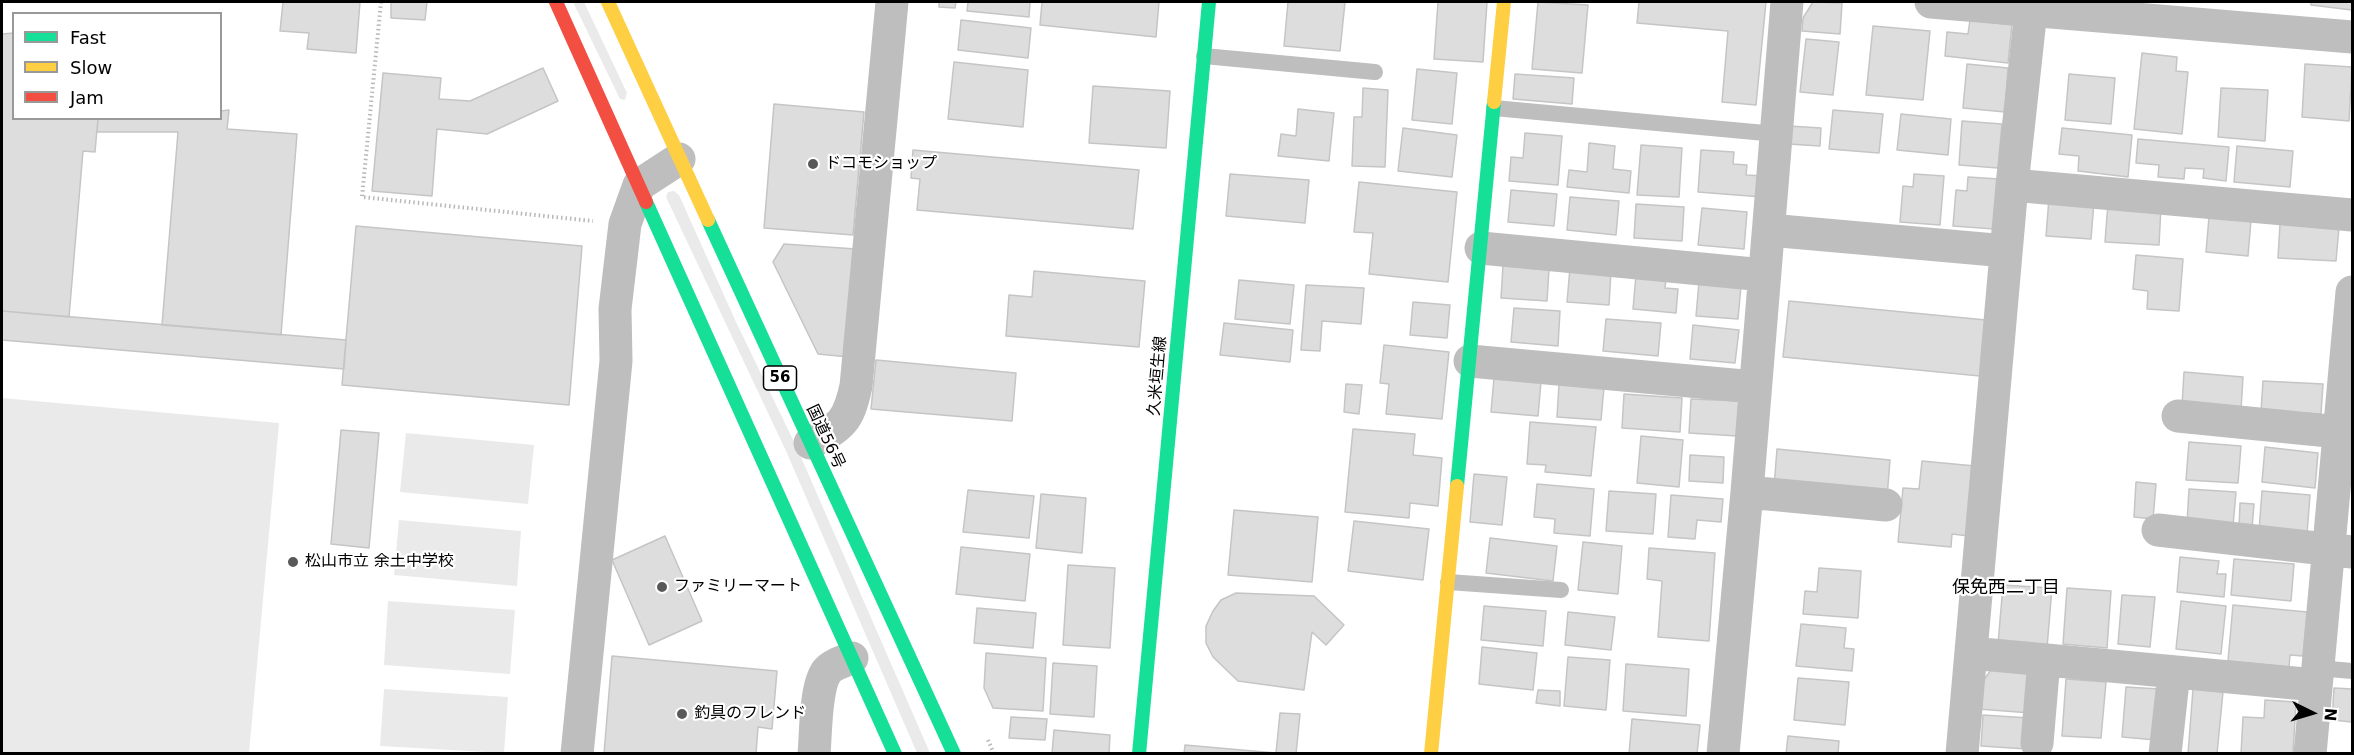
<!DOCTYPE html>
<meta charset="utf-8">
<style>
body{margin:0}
#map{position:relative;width:2354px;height:755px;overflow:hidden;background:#fff;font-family:"DejaVu Sans",sans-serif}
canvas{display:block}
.frame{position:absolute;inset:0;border:3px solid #000;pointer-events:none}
.legend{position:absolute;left:12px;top:12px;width:210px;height:108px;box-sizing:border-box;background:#fff;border:2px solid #999;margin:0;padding:8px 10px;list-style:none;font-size:18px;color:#000}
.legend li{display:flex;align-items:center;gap:12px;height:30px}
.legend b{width:30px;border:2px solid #999}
.north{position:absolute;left:2282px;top:683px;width:60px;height:60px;-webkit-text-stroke:4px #fff;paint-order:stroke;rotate:95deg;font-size:16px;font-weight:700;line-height:24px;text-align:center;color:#000}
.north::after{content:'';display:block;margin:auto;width:21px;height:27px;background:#000;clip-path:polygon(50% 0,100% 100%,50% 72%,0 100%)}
</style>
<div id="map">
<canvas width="2354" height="755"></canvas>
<div class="frame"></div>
<ul class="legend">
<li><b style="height:8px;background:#16e098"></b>Fast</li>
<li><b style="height:8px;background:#ffcf43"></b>Slow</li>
<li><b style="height:8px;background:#f24e42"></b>Jam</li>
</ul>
<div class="north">N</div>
</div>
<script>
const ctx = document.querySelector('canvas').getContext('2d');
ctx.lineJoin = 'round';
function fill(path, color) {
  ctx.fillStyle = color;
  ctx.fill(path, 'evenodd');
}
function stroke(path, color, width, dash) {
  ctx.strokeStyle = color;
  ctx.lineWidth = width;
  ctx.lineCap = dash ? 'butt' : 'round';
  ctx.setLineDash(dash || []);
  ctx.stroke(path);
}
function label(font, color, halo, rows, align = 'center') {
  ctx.font = font + ' "DejaVu Sans","Noto Sans JP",sans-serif';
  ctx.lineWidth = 4.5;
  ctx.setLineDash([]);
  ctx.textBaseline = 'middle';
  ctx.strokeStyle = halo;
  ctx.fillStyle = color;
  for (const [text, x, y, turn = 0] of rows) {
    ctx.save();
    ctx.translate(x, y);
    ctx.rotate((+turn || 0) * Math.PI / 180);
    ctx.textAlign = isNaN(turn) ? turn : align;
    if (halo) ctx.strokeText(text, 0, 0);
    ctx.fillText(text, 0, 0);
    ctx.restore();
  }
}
const green = new Path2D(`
 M573,2h11l43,91 -2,7 -5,-1z
 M674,191l5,4 57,127 61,126 133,305h-13l-131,-302 -120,-254 2,-5z
 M2,398l277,25 -30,330h-247z
 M406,433l128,12 -6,59 -128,-12z
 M399,520l122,11 -4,55 -123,-11z
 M388,601l127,9 -5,64 -126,-9z
 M384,689l124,8 -4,56 -124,-7z`);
const building = new Path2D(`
 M283,2h77l-4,51 -49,-4 2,-16 -29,-2z
 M391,2h36l-2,18 -34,-2z
 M939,2h17l-1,6 -16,-1z
 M968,2h62l-1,15 -62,-6z
 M1042,2h117l-3,35 -116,-12z
 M1288,2h57l-5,49 -56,-5z
 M1438,2h49l-4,60 -49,-3z
 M1538,2l50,3 -6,68 -50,-4z
 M1639,2h127l-10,103 -34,-3 6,-71 -91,-8z
 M1813,2l29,1 -2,31 -38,-3 1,-13z
 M2311,2h41v8l-41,-5z
 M961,20l70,8 -3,30 -70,-8z
 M1970,20l42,5 -4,38 -63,-7 2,-24 21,2z
 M1873,26l57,5 -7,69 -57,-5z
 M14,33v85h84l-3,34 -12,-1 -14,166 -67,-6v-277z
 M1806,39l33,3 -6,53 -33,-3z
 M2142,53l35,4 -1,14 12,1 -6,62 -48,-5z
 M954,62l74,8 -5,57 -75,-8z
 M1967,64l41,4 -3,44 -42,-4z
 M2305,64l47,3 -3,54 -47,-4z
 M543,68l15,33 -71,33 -50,-5 -5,67 -60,-5 11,-118 58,5 -2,21 31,2z
 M1417,69l40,4 -5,51 -40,-4z
 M1515,74l59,4 -2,26 -59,-5z
 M2069,74l46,4 -4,46 -46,-4z
 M1093,86l77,5 -4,57 -77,-5z
 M1363,88l25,2 -3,77 -33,-1 2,-49h8z
 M2221,88l47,2 -3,51 -47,-4z
 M774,104l90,8 -11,123 -89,-7z
 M1298,109l36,4 -5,48 -51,-5 3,-22 15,2z
 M229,110l-2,19 70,5 -16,201 -119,-10 16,-193h-81l1,-14h122v-7z
 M1833,110l50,4 -4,39 -50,-4z
 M1901,114l50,5 -3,36 -51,-5z
 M1962,121l40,3 -4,44 -39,-3z
 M1789,126l32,2 -1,18 -32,-2z
 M1403,128l54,7 -5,42 -54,-6z
 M2062,128l70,7 -4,42 -50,-6 1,-15 -20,-2z
 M1525,133l37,3 -4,49 -49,-4 2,-24 12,1z
 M2138,139l91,8 -3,34 -23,-3 1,-9 -19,-1 -1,11 -26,-2 1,-12 -23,-2z
 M1589,143l26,3 -2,23 18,2 -2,22 -62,-6 2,-17 18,2z
 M1641,145l41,3 -3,49 -42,-2z
 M2237,146l56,5 -3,36 -56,-5z
 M913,150l226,20 -6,59 -216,-19 3,-31 -9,-1z
 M1701,150l33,2 -1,12 14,1 -1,10 18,1 -2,21 -64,-5z
 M1230,174l79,6 -4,43 -79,-7z
 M1914,174l30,2 -4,49 -40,-3 3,-36 10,1z
 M1968,177l31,2 -5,50 -41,-3 3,-36 11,1z
 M1359,182l98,10 -9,90 -79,-8 4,-41 -19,-1z
 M1511,190l46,4 -3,32 -46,-4z
 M1570,197l49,4 -3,34 -49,-5z
 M2049,198l45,4 -3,37 -45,-3z
 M2108,203l53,4 -2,38 -54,-3z
 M1636,204l48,3 -2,34 -48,-3z
 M1702,208l45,4 -3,37 -46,-4z
 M2209,217l42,3 -3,36 -42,-4z
 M2280,224l59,3 -3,34 -58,-3z
 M356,226l226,20 -13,159 -227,-20z
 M784,244l72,5 -7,108 -31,-3 -45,-92z
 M2136,255l47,4 -4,52 -32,-2 1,-18 -15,-2z
 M1503,266l46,3 -2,32 -46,-3z
 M1570,268l41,3 -2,34 -42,-3z
 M1034,271l111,10 -6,66 -133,-11 3,-41 23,2z
 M1636,275l30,3 -1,10 13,1 -2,24 -43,-4z
 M1239,280l55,5 -4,39 -55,-5z
 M1699,282l42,4 -3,33 -42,-3z
 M1306,285l58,3 -3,36 -39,-3 -2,30 -19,-1z
 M1789,301l197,19 -6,56 -197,-19z
 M1413,302l37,3 -3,33 -37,-3z
 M1514,308l46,3 -2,35 -47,-4z
 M2,311l344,29 -2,29 -342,-29z
 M1606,319l55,4 -3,33 -55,-5z
 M1224,323l69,7 -3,32 -70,-7z
 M1693,325l46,5 -4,33 -45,-4z
 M1384,345l65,7 -7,67 -56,-5 3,-30 -9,-1z
 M876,360l140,13 -4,48 -141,-12z
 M2184,372l59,5 -2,33 -59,-4z
 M1494,378l47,4 -3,34 -47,-4z
 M2263,381l60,3 -2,30 -60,-3z
 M1346,384l16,1 -3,29 -15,-2z
 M1559,384l45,3 -3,33 -44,-3z
 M1624,394l58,4 -2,34 -58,-4z
 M1691,399l48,2 -2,35 -48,-3z
 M1530,422l66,5 -5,49 -46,-4 1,-7 -19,-1z
 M1353,429l62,5 -2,21 29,3 -4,48 -28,-3 -1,15 -64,-6z
 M341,430l38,3 -10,115 -38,-4z
 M1641,436l42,4 -4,47 -42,-4z
 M2189,442l52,4 -3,37 -52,-3z
 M2265,447l53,6 -3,35 -53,-6z
 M1777,449l113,11 -3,38 -113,-11z
 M1690,455l34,2 -1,26 -34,-2z
 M1922,461l53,5 -6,70 -17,-2 -1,13 -53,-5 5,-54 16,1z
 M1474,474l33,3 -5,48 -32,-3z
 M2136,482l20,2 -3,35 -19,-2z
 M1537,484l57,5 -4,47 -36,-3 1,-14 -21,-2z
 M2189,489l47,3 -3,34 -46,-3z
 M968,490l66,6 -5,42 -66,-6z
 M1609,491l47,3 -3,40 -47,-3z
 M2262,491l48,4 -3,39 -48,-3z
 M1041,494l45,4 -4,55 -46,-5z
 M1671,495l52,4 -2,23 -24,-2 -2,19 -27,-2z
 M2240,503l14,1 -2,25 -13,-1z
 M1234,510l84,7 -6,65 -84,-7z
 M1354,521l75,8 -6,51 -75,-9z
 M665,536l37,85 -53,24 -37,-85z
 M1490,538l67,8 -4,35 -67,-8z
 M1583,542l39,4 -4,48 -40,-4z
 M961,547l69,7 -5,47 -69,-7z
 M1649,548l66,5 -6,88 -51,-4 4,-56 -15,-2z
 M2180,557l39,4 -2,13h9l-2,23 -47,-5z
 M2234,559l60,5 -3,37 -60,-6z
 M1068,565l47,3 -5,80 -47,-3z
 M1819,568l42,3 -3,47 -55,-4 2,-23 12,1z
 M2003,585l49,3 -5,60 -49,-4z
 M2067,588l44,3 -4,57 -44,-4z
 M1236,593l78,3 30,29 -18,20 -14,-13 -8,58 -66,-9 -25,-24 -7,-14v-17l7,-15 8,-11z
 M2122,595l33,2 -5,50 -32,-3z
 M2181,601l45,5 -5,48 -45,-5z
 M2233,605l74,7 -4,44 -13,-1 -1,12 -61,-6z
 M1484,606l62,5 -3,35 -62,-6z
 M977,608l59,5 -3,35 -59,-5z
 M1568,612l47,5 -4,33 -46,-5z
 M1801,624l45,4 -2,20 10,1 -2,22 -56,-5z
 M1482,647l55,6 -4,37 -54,-6z
 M986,653l60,5 -3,53 -50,-3 -9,-20z
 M612,656l165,15 -5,58 -14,-2 -2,27h-152z
 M1568,657l42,3 -4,50 -42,-4z
 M1053,663l44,3 -3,51 -44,-3z
 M1626,664l63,5 -3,47 -63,-5z
 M1991,670l43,2 -3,41 -53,-4 2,-24z
 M1798,678l51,4 -4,43 -51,-5z
 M2066,679l40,3 -5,56 -39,-2z
 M2126,687l34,2 -4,51 -34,-3z
 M2334,688l18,1v33l-20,-2z
 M2193,689l30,3 -6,62h-29z
 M1538,690l22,1v15l-24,-3z
 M2265,700l31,2 -3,52h-52l2,-37 21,1z
 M1280,713l20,1 -4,40h-112l1,-9 91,8z
 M1983,715l46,3 -2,31 -46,-3z
 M1011,717l36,2 -2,21 -36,-2z
 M1632,719l68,6 -3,29h-68z
 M1054,730l56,5 -1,19h-57z
 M1788,736l51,5 -1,13h-52z`);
const path = new Path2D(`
 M381,2l-19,195 231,24
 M988,740l6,14`);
const lane = new Path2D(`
 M1204,56l171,16
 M1494,108l282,26
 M1448,582l113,8
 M2318,668l34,3`);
const street = new Path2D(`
 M1931,2l421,35
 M2012,185l340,30
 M1769,230l237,21
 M1481,248l283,27
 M1470,361l285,26
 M2178,416l161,16
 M810,443c31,-17 38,-20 46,-57l36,-384
 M1747,492l139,13
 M2158,530l194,22
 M1971,653l345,32
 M2037,743l7,-83
 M577,754l39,-393 -1,-52 10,-85 14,-39 40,-26
 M814,754c2,-21 1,-67 13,-83 6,-7 18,-10 25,-13
 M1723,754l24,-262 40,-490
 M1962,754l50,-569 19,-175
 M2165,754l9,-82
 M2310,754l42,-462`);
const fast = new Path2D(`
 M646,202l249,552
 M708,220l246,534
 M1457,486l37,-384
 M1139,754l70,-752`);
const slow = new Path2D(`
 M608,2l100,218
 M1494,102l10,-100
 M1431,754l26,-268`);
const jam = new Path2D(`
 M556,2l90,200`);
const markers = [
 [813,164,6,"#595959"],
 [293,562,6,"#595959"],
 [662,587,6,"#595959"],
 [682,714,6,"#595959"]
];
const shields = [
 [780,378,33]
];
const shieldNames = [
 ["56",780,378]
];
const poiNames = [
 ["ドコモショップ",825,164],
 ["松山市立 余土中学校",305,562],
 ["ファミリーマート",674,587],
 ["釣具のフレンド",694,714]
];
const streetNames = [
 ["久米垣生線",1158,376,-85],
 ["国道56号",825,437,65]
];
const neighbourhoodNames = [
 ["保免西二丁目",2006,588]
];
fill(green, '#eaeaea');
fill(building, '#ddd');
stroke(building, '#c5c5c5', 1.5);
stroke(path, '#b8b8b8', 4, [1.5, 3]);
stroke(lane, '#bebebe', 16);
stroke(street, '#bebebe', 33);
stroke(fast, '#16e098', 14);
stroke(slow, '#ffcf43', 14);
stroke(jam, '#f24e42', 14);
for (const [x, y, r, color] of markers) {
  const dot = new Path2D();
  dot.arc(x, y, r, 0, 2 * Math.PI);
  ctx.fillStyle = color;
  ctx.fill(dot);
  stroke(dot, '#fff', 2);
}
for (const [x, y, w] of shields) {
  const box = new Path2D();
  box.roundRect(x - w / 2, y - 12, w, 24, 4.5);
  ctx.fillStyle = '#fff';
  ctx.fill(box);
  stroke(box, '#000', 1.5);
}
label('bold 15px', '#000', null, shieldNames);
label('16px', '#000', '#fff', poiNames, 'left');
label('16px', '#000', '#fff', streetNames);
label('18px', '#000', '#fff', neighbourhoodNames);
</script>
